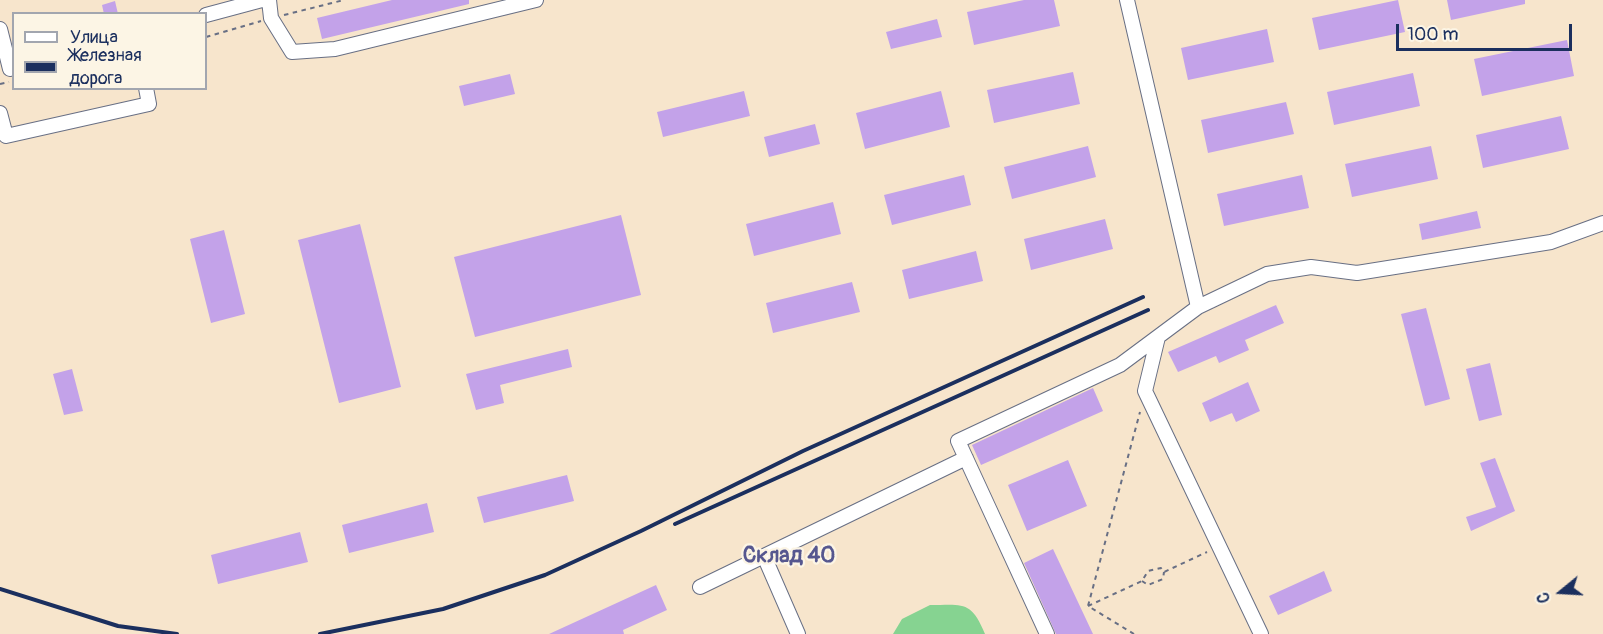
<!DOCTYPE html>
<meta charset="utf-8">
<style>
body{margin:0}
#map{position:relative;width:1603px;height:634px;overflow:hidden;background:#f7e5cc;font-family:Pangolin,sans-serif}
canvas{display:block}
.legend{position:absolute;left:12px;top:12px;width:195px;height:78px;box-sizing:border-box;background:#fcf5e5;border:2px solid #a2a6af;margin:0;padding:8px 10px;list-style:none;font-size:18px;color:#1b2f5e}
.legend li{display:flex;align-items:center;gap:12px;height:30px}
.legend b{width:30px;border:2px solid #a2a6af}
.north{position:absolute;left:1531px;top:562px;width:60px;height:60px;-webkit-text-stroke:4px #fcf5e5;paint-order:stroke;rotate:252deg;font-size:16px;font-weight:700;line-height:24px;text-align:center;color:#1b2f5e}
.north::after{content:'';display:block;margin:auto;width:21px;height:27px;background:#1b2f5e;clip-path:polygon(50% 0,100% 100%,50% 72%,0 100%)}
.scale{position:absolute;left:1396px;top:24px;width:176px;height:27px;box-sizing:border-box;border:3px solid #1b2f5e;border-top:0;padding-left:8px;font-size:18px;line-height:21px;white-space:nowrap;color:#1b2f5e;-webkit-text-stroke:4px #fcf5e5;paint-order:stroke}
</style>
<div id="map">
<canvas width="1603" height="634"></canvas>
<ul class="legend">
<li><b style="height:8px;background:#fff"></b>Улица</li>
<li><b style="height:8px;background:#1b2f5e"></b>Железная дорога</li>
</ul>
<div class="north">С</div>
<div class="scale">100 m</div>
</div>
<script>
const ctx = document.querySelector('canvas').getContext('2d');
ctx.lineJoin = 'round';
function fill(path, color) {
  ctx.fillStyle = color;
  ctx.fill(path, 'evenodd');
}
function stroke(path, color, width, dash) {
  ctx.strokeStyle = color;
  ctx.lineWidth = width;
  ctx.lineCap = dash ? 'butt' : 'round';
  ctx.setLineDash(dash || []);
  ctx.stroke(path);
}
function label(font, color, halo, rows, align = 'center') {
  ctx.font = font + ' Pangolin,sans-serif';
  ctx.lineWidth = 4.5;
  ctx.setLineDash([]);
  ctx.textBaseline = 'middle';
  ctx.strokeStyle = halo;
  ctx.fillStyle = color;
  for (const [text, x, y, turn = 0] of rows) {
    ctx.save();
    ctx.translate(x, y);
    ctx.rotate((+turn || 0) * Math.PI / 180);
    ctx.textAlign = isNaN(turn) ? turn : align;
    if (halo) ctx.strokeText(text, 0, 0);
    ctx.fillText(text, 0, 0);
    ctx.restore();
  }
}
const green = new Path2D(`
 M930,605c33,0 41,-5 55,29h-92l9,-15z`);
const building = new Path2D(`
 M392,0h77v4l-147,35 -5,-21z
 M1024,0h30l6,26 -86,19 -7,-33z
 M1398,0l7,32 -86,18 -7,-32z
 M1447,0h78v4l-74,16z
 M115,1l3,13h-14l-2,-9z
 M937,19l5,18 -51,12 -5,-17z
 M1267,29l7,33 -86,18 -7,-32z
 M1567,40l7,36 -92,20 -8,-37z
 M1073,72l7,32 -86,19 -7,-33z
 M1413,73l7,33 -86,19 -7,-33z
 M510,74l5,20 -51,12 -5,-20z
 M744,91l6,25 -87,21 -6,-25z
 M941,91l9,36 -85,22 -9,-36z
 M1286,102l8,32 -86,19 -7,-33z
 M1561,116l8,33 -86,19 -7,-33z
 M815,124l5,20 -51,13 -5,-20z
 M1088,146l8,31 -84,22 -8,-32z
 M1431,146l7,33 -86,18 -7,-33z
 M964,175l7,30 -79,20 -8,-30z
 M1302,175l7,33 -85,18 -7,-32z
 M833,202l8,32 -87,22 -8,-32z
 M1477,211l4,17 -59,12 -3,-16z
 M621,215l20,80 -166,42 -21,-80z
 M1105,219l8,30 -82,21 -7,-31z
 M360,224l41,163 -62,16 -41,-163z
 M224,230l21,84 -34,9 -21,-84z
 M976,251l7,30 -74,18 -7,-29z
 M852,282l8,30 -87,21 -7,-30z
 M1276,305l8,18 -39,17 4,10 -30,13 -3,-7 -38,16 -10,-20z
 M1426,308l24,91 -25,7 -24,-92z
 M568,349l4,18 -72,18 4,18 -28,7 -10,-36z
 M1490,363l12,52 -23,6 -13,-52z
 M72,369l11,42 -19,4 -11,-41z
 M1248,382l12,29 -24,11 -4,-9 -22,9 -8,-19z
 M1093,388l10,23 -122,54 -9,-20z
 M1495,458l20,53 -44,20 -5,-14 30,-10 -16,-44z
 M1068,460l19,46 -60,25 -19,-46z
 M567,475l7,26 -90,22 -7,-26z
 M427,503l7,29 -85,21 -7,-28z
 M300,532l8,30 -90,22 -7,-29z
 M1053,549l40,85h-37l-32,-71z
 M1324,571l8,20 -54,24 -9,-19z
 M656,585l11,25 -44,20 1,4h-75z`);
const path = new Path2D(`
 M284,15l60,-15
 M206,37l55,-16
 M0,84l9,-2
 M1142,581l6,4 15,-6 1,-7
 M1088,606l54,-25 6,-10 13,-3 3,4 43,-20
 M1134,634l-46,-28 52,-194`);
const minor = new Path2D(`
 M269,0l2,18 21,34 43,-3 201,-49
 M1127,0l71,307 69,-33 44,-7 46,6 194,-31 52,-19
 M206,15l56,-15
 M0,29l10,40
 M0,113l6,23 143,-32 -3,-16
 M1158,337l-13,54 116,243
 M764,556l34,78
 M700,587l266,-129
 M1047,634l-89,-193 162,-76 78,-58`);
const rail = new Path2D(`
 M675,524l473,-214
 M0,589l118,37 59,8
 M320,634l123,-25 102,-34 96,-44 162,-80 340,-154`);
const districtNames = [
 ["Склад 40",789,556]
];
fill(green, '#86d391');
fill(building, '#c3a2e9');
stroke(minor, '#686f84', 16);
stroke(path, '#686f84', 2, [4.5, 4.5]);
stroke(minor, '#fff', 14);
stroke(rail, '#1b2f5e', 4);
label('bold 22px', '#56578f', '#fcf5e5', districtNames);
</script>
